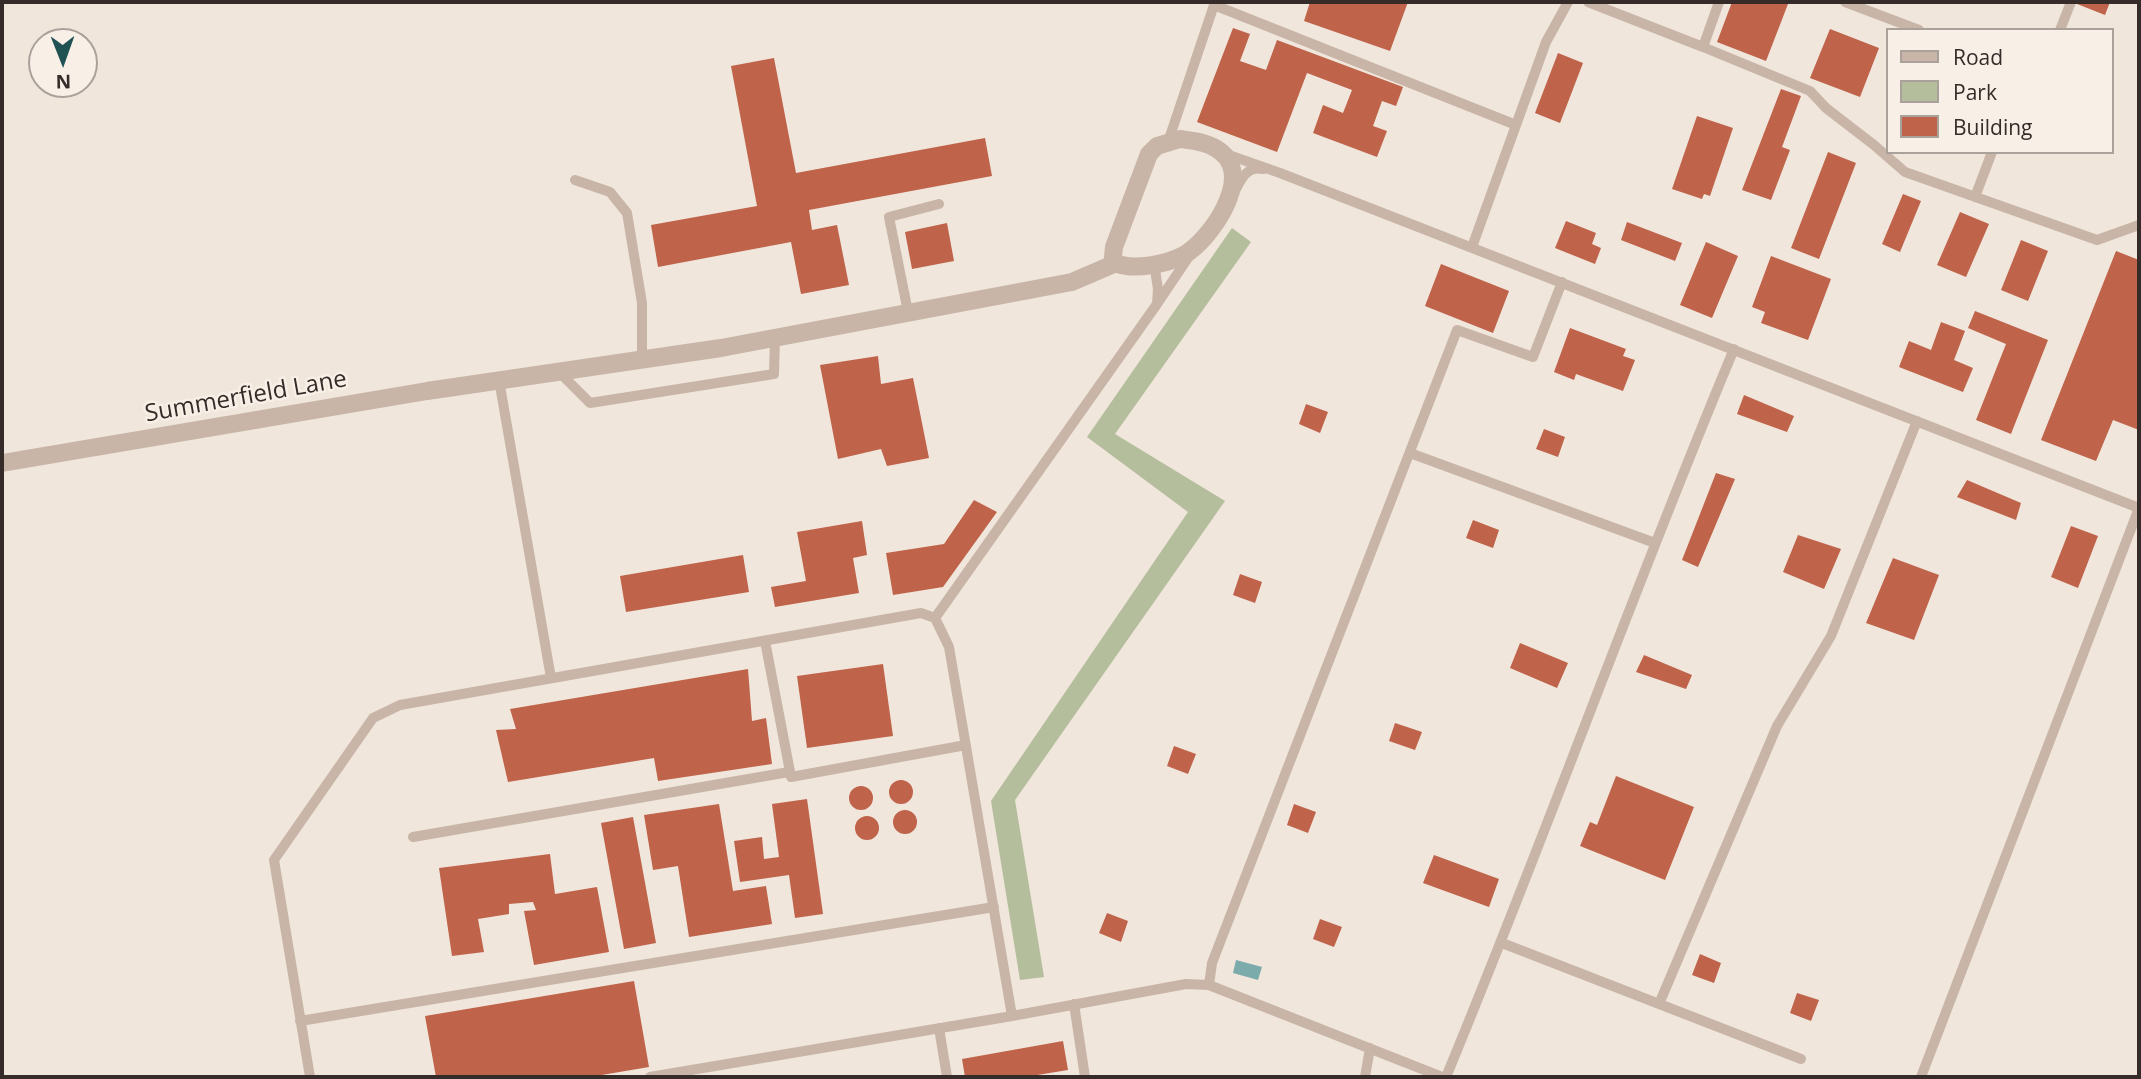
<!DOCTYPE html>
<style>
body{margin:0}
#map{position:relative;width:2141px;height:1079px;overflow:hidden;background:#f0e6db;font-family:"Open Sans",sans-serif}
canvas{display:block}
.frame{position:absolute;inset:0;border:4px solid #352b28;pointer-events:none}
.legend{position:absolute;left:1886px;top:28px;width:228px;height:126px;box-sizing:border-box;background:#f8f0e7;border:2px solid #aaa19b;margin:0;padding:9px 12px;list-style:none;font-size:21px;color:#352b28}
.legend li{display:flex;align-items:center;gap:14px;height:35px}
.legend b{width:35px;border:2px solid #aaa19b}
.north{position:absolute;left:28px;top:28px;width:70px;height:70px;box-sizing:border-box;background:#f8f0e7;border:2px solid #aaa19b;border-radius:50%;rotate:179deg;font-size:19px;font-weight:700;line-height:28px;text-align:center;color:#352b28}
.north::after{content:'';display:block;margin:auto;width:24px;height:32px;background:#205254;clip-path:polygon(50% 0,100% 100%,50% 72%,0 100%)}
</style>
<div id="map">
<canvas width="2141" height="1079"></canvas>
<div class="frame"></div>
<ul class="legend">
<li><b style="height:9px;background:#c8b5a8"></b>Road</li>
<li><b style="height:19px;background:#b4be9c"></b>Park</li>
<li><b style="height:19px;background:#bf634a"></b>Building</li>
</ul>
<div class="north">N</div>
</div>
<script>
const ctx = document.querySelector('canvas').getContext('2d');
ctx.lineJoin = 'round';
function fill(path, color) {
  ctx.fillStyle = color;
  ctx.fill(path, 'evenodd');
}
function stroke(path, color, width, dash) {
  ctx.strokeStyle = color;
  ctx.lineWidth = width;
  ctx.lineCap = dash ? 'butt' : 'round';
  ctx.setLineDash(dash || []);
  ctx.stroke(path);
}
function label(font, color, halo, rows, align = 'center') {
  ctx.font = font + ' "Open Sans",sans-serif';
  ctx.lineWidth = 5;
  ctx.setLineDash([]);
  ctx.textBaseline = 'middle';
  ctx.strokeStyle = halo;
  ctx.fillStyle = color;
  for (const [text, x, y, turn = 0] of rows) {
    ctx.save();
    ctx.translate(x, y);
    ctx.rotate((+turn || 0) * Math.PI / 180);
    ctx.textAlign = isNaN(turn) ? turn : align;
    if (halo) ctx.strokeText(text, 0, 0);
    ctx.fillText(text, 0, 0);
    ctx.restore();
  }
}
const green = new Path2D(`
 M1232,228l19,14 -136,192 110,67 -210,299 29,177 -24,3 -29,-179 197,-289 -101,-75z`);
const water = new Path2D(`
 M1236,960l26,7 -4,13 -25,-7z`);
const building = new Path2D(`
 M1310,2h98l-18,49 -86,-30z
 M1732,2h50l6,2 -22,57 -49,-19z
 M2072,2h38l-5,13z
 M1233,28l17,6 -10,27 26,9 11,-30 126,47 -7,19 -14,-5 -9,25 14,5 -10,26 -64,-24 10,-28 20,8 9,-23 -45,-17 -30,79 -80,-30z
 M1830,29l49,19 -19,49 -50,-19z
 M1558,53l25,10 -23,60 -25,-10z
 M774,58l22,115 189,-35 7,38 -183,34 3,20 25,-5 12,60 -48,9 -10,-52 -133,25 -7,-42 106,-19 -26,-140z
 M1781,89l20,7 -19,51 8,3 -19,50 -29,-10z
 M1697,116l36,12 -23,68 -6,-2 -2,5 -30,-10z
 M1828,152l28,11 -37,96 -28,-11z
 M1903,194l18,7 -21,51 -18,-8z
 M1960,212l29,12 -23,53 -29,-12z
 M1566,221l30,12 -4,11 9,4 -6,16 -40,-16z
 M1627,222l55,21 -7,18 -54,-21z
 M947,223l7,38 -42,8 -7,-37z
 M2021,240l27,11 -20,50 -27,-11z
 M1706,242l32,14 -26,62 -32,-13z
 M2116,251l23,9v170l-26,-10 -17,41 -55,-21z
 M1771,256l60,23 -23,61 -47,-17 4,-11 -13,-5z
 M1441,264l68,27 -16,42 -68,-27z
 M1975,311l73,29 -37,94 -35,-14 30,-76 -38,-16z
 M1941,322l24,9 -11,29 19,8 -10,24 -64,-25 10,-26 22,9z
 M1570,328l56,21 -3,7 12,4 -12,31 -47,-17 -2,6 -20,-8z
 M878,356l3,28 32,-6 16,80 -42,8 -6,-17 -43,10 -18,-94z
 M1744,395l50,21 -7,16 -50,-18z
 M1306,404l22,8 -8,21 -21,-9z
 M1544,429l21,8 -7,20 -22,-8z
 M1716,473l19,6 -37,88 -16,-7z
 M1967,480l54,23 -5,17 -59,-23z
 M974,500l23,12 -54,75 -50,8 -7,-42 58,-9z
 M1473,520l26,10 -6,18 -27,-10z
 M862,521l5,34 -14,3 6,35 -84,14 -4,-20 35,-6 -9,-49z
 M2071,526l27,10 -20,52 -27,-11z
 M1798,535l43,14 -17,40 -41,-17z
 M743,555l6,37 -123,20 -6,-36z
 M1893,558l46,17 -25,65 -48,-17z
 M1240,574l22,8 -7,21 -22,-8z
 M1520,643l48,20 -11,25 -47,-20z
 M1644,655l48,20 -6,14 -50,-17z
 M883,664l10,72 -86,12 -10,-72z
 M748,669l4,52 14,-3 6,46 -114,17 -4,-23 -146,24 -12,-52 20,-1 -6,-20z
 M1395,723l27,9 -7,18 -26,-9z
 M1174,746l22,8 -8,20 -21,-8z
 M1616,776l78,31 -29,73 -85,-34 10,-24 7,3z
 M889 792a12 12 0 1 1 24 0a12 12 0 1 1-24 0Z
 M849 798a12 12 0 1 1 24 0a12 12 0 1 1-24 0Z
 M807,799l16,115 -28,4 -6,-43 -49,7 -6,-41 28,-4 2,22 15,-2 -7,-53z
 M719,804l14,87 33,-5 6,38 -83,13 -11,-71 -25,4 -9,-55z
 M1294,804l22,8 -8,21 -21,-8z
 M893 822a12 12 0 1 1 24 0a12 12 0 1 1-24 0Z
 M855 828a12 12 0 1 1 24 0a12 12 0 1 1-24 0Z
 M633,817l23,126 -32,6 -23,-126z
 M550,854l5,40 42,-7 12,65 -75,13 -10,-54 12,-1 -3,-8 -24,2v10l-31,5 6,33 -32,4 -13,-88z
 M1434,855l65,24 -10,28 -66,-24z
 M1107,913l21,8 -7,21 -22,-9z
 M1320,919l22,8 -8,20 -21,-8z
 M1700,954l21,9 -7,20 -22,-8z
 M634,981l15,86 -59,10h-154l-11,-61z
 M1797,993l22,7 -8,21 -21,-8z
 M1063,1041l5,29 -43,7h-60l-3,-18z`);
const lane = new Path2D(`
 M1588,2l115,45 16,-45
 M1845,2l74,28
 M1214,5l302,120
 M2060,30l11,-28
 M1703,47l107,44 16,17 48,37 31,27 192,68 42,-15
 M1168,142l47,-140
 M1226,154l54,19 859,335 -218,569
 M575,180l35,12 17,21 15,90v56
 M1236,189c6,-12 12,-23 27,-20
 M1975,197l17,-45
 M1472,247l74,-205 22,-40
 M1154,263l4,26 -1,15 33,-49
 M908,312l-19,-95 50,-13
 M559,372l31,31 184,-29 1,-37
 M499,380l52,298
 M1410,453l245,90
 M935,618l222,-314
 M765,641l26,136 175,-32
 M413,837l376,-65
 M1502,943l299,116
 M1209,985l3,-22 245,-633 76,27 29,-75
 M1074,1004l11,73
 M1659,1004l118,-278 54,-90 86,-215
 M1012,1016l174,-32 23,1 233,92
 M300,1021l694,-114
 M939,1028l8,49
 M310,1077l-36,-217 99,-142 27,-13 521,-92 14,5 14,29 63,369 -362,61
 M1365,1077l5,-29
 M1446,1077c100,-241 187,-487 288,-728`);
const street = new Path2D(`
 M1180,139c14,2 29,3 41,13 33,26 -11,88 -37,103 -17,9 -51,16 -68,8l-3,-6 1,-10 35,-93 8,-8z
 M2,463l425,-72 294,-43 351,-66 44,-19`);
const streetNames = [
 ["Summerfield Lane",246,397,-10]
];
fill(green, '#b4be9c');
fill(water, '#7cabac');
fill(building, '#bf634a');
stroke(lane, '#c8b5a8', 10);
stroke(street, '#c8b5a8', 18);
label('24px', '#352b28', '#f8f0e7', streetNames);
</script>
